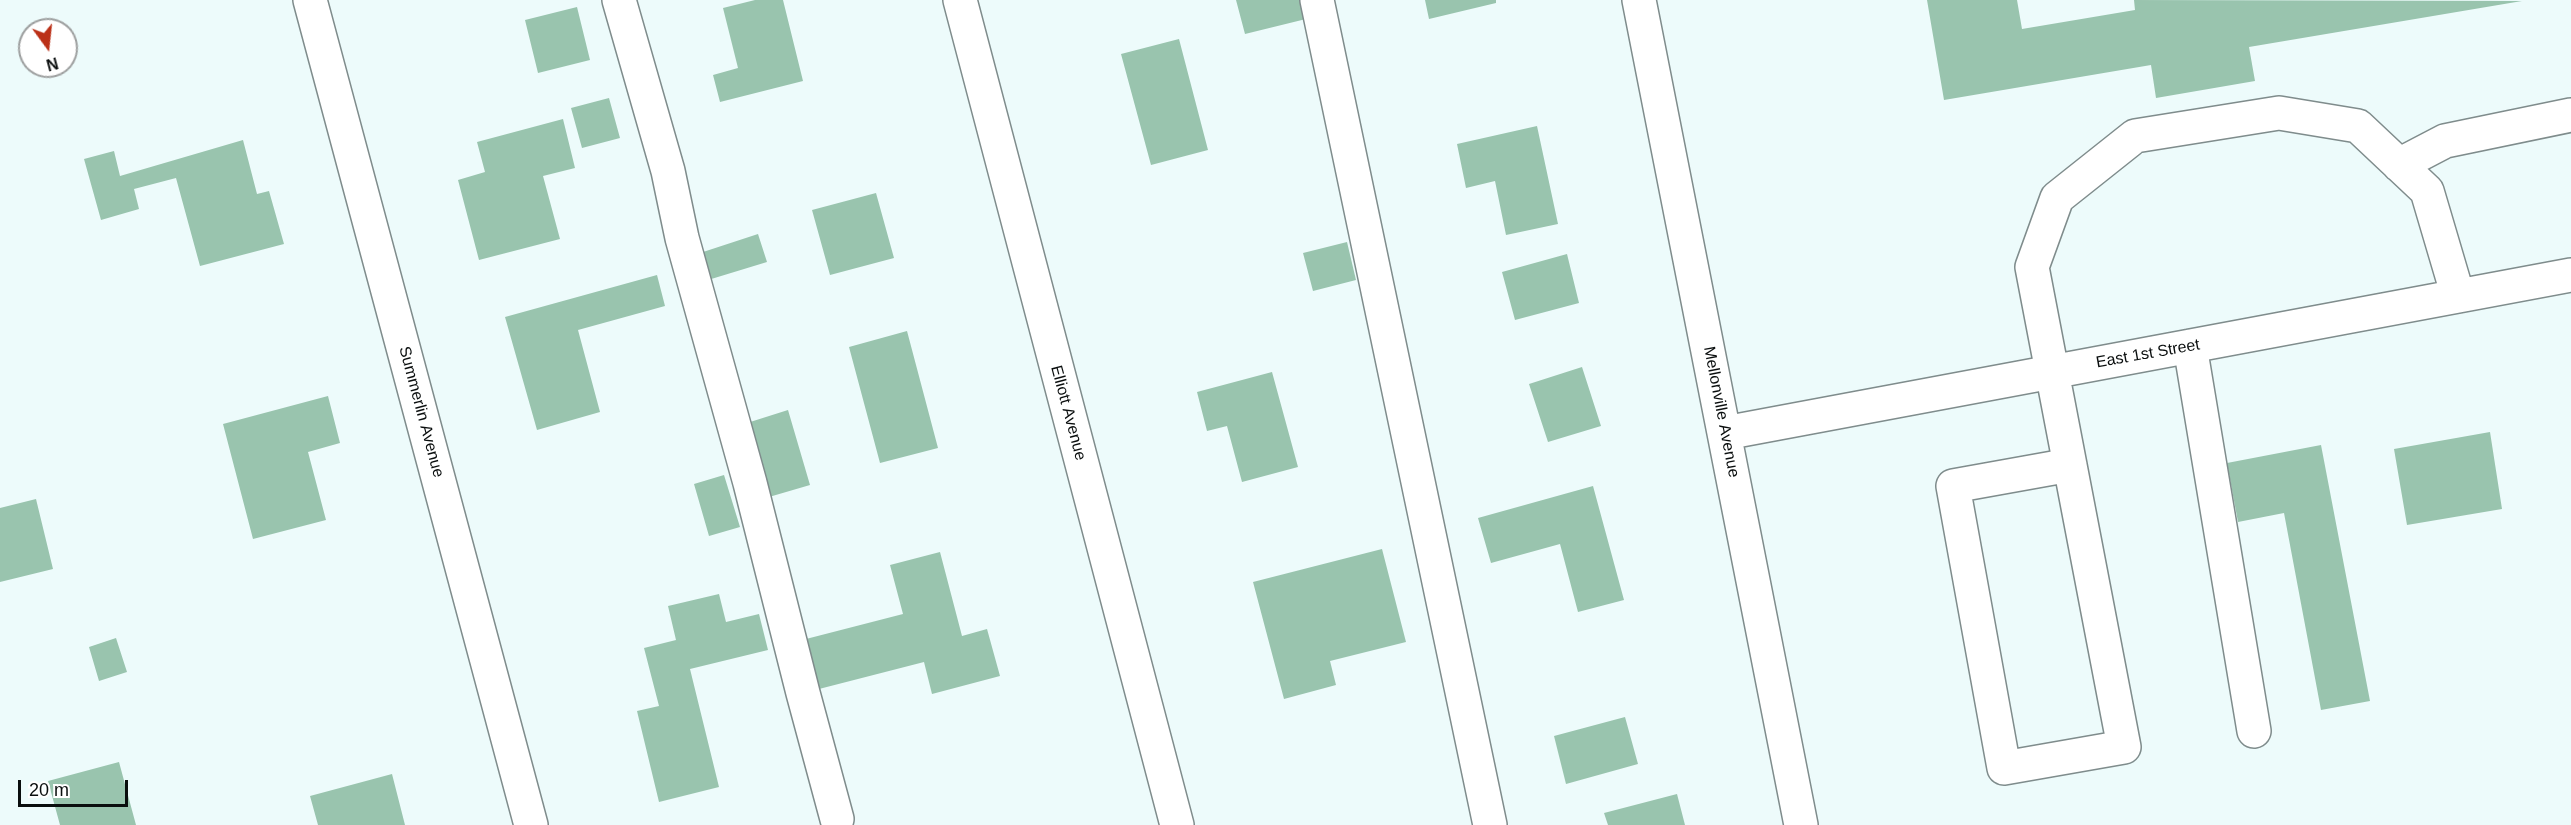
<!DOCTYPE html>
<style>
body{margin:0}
#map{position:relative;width:2571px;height:825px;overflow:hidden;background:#edfbfb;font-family:Arial,sans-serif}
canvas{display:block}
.north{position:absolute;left:18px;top:18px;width:60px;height:60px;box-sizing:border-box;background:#fff;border:2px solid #9d9f9f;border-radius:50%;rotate:165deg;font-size:16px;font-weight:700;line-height:24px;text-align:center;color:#0a0e0e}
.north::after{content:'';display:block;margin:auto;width:21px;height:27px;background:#bb3017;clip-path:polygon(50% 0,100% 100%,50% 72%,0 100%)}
.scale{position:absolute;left:18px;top:780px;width:110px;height:27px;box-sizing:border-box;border:3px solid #0a0e0e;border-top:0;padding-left:8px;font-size:18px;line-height:21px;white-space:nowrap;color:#0a0e0e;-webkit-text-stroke:4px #fff;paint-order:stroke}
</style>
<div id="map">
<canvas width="2571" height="825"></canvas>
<div class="north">N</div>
<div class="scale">20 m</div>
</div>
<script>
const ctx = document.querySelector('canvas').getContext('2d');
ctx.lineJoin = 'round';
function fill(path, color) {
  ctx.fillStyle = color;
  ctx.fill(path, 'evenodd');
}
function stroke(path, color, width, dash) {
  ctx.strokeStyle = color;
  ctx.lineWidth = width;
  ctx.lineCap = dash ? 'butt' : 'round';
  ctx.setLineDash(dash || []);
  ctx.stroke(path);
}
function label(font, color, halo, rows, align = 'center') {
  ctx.font = font + ' Arial,sans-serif';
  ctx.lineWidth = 4.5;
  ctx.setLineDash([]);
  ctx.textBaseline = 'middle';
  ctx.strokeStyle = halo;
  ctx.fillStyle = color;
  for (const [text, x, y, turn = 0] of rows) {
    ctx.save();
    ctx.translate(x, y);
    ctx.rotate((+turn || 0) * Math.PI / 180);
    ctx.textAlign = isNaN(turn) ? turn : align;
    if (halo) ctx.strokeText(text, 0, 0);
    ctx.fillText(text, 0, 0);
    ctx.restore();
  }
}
const building = new Path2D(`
 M755,0h28l20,81 -83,21 -7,-27 25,-7 -15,-60z
 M1236,0h65l5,19 -61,15z
 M1425,0h71v3l-67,16z
 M1927,0h90l5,29 113,-19 -1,-10 388,1 -273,46 6,34 -99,17 -5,-33 -207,35z
 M577,7l13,53 -52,13 -13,-53z
 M1179,39l29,111 -57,15 -30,-111z
 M609,98l11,40 -38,10 -11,-40z
 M563,119l12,49 -32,8 17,63 -81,21 -21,-80 27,-8 -8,-30z
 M1537,126l21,98 -52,11 -11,-54 -29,7 -9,-44z
 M243,140l14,54 12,-3 15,53 -84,22 -24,-88 -42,11 5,20 -38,11 -17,-61 30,-8 6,25z
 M876,193l18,65 -64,17 -18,-65z
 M758,234l9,28 -59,18 -8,-27z
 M1347,242l9,38 -43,11 -10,-38z
 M1567,254l12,49 -64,17 -13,-48z
 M657,275l8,31 -87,24 22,82 -63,18 -32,-113z
 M907,331l31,117 -58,15 -31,-116z
 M1582,367l19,59 -53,16 -19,-58z
 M1272,372l26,95 -56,15 -15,-56 -20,5 -10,-39z
 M328,396l12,47 -32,9 18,68 -73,19 -30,-115z
 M788,410l22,75 -41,12 -22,-74z
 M2490,432l12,77 -95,16 -13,-76z
 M2321,445l49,256 -49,9 -37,-197 -46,9 -11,-59z
 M724,475l16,52 -31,9 -15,-52z
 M1593,486l31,114 -46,12 -18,-68 -69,19 -13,-45z
 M36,499l17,70 -53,13v-74z
 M1382,549l24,93 -76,19 6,24 -52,14 -31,-117z
 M940,552l22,84 25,-7 13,47 -68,18 -8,-32 -105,27 -13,-50 97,-25 -13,-49z
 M719,594l7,28 33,-8 9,36 -78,19 29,118 -60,15 -22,-91 22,-5 -15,-58 32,-8 -8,-34z
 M116,638l11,34 -28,9 -10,-34z
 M1625,717l13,47 -72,20 -12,-48z
 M119,762l17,63h-76l-12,-44z
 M392,774l13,51h-87l-8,-29z
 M1677,794l8,31h-77l-4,-12z`);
const minor = new Path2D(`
 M310,0l221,825
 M619,0l49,171 14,67 68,245 53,210 34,126
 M960,0l217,825
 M1317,0l173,825
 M1639,0l162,825
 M2399,165l46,-24 126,-26
 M2190,346l64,385
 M1725,433l846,-158
 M2070,465l-117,21 51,282 120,-21 -92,-480 25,-69 78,-62 144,-23 79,13 69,65 31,105`);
const streetNames = [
 ["East 1st Street",2148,354,-10],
 ["Summerlin Avenue",421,412,75],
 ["Mellonville Avenue",1721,412,79],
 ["Elliott Avenue",1068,413,75]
];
fill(building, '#99c4ae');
stroke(minor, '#7f8c8c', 36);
stroke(minor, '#fff', 33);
label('16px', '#0a0e0e', '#fff', streetNames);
</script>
